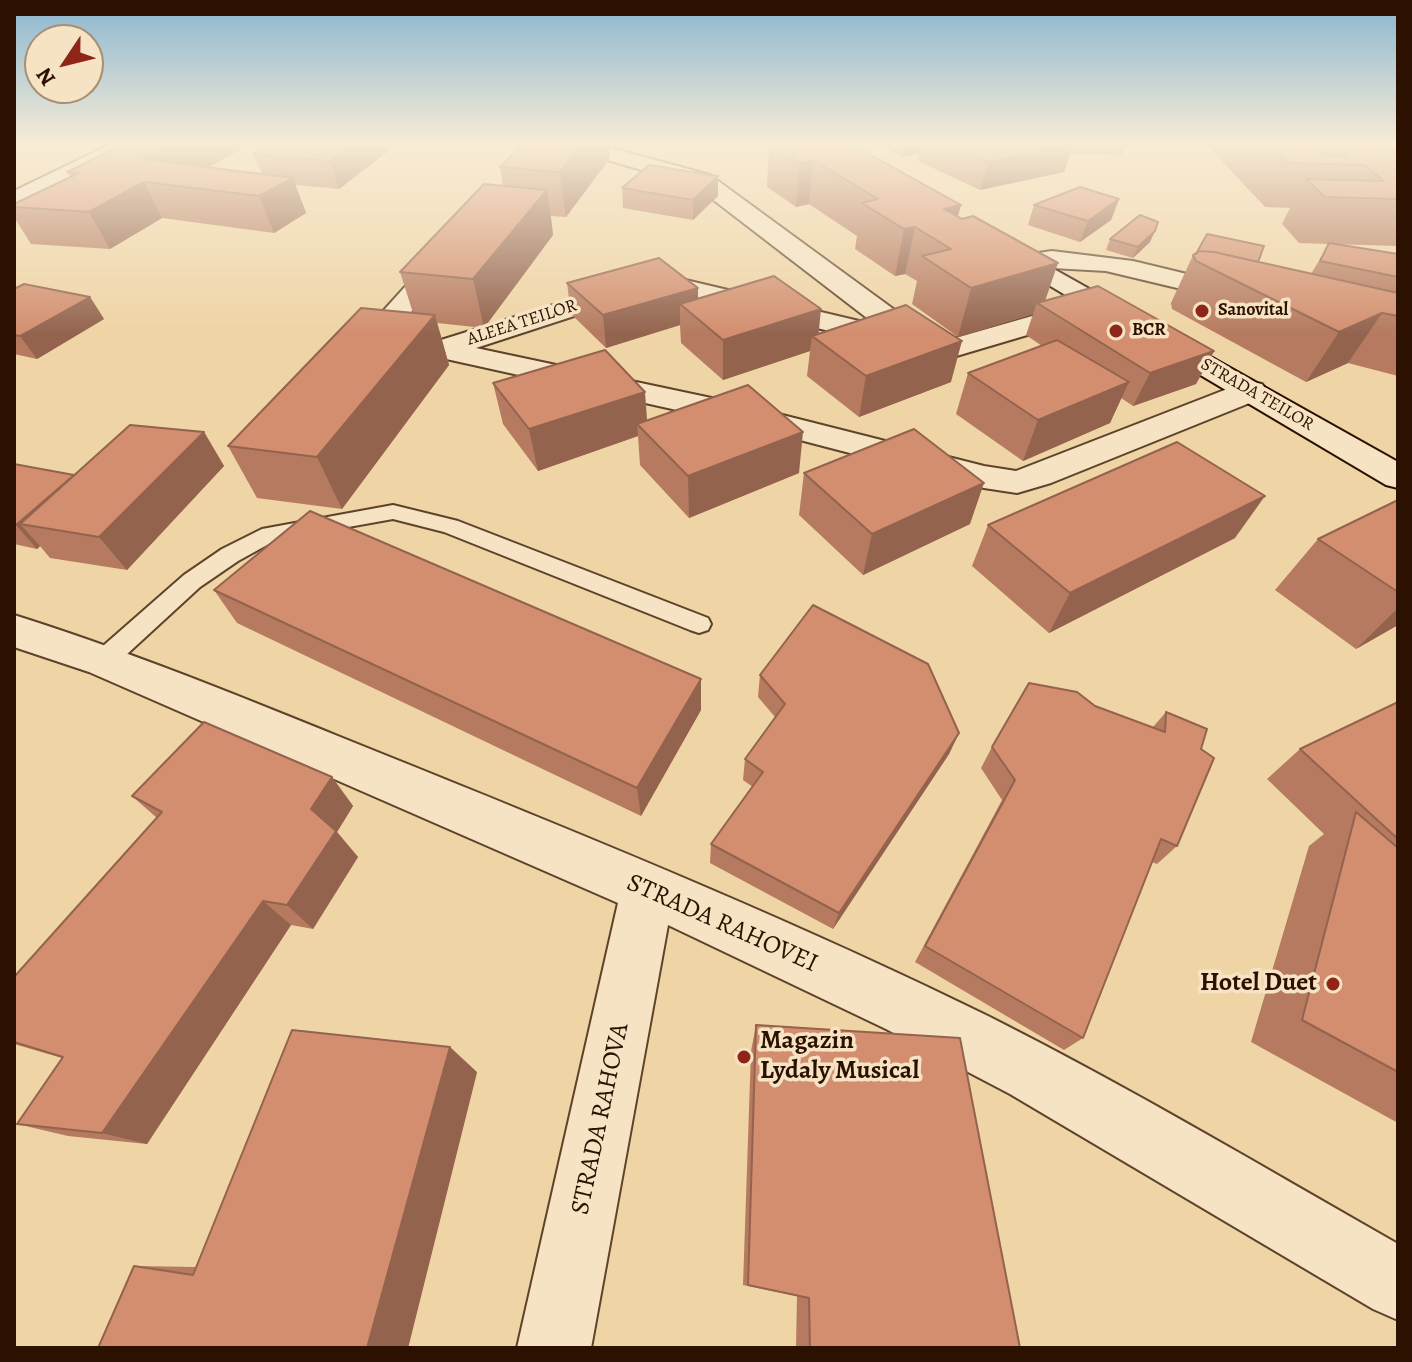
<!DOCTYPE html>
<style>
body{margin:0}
#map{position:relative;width:1412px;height:1362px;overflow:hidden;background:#efd4a5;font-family:Alegreya,serif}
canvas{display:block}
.frame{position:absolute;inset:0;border:16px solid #2d1100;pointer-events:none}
.north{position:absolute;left:24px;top:24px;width:80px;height:80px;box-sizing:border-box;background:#f5e3c4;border:2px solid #a58f76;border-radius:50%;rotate:235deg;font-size:22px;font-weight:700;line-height:32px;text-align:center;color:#2d1100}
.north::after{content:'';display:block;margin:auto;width:28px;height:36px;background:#8f2418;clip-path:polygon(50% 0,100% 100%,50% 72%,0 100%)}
</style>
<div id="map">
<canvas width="1412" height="1362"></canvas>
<div class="frame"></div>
<div class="north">N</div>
</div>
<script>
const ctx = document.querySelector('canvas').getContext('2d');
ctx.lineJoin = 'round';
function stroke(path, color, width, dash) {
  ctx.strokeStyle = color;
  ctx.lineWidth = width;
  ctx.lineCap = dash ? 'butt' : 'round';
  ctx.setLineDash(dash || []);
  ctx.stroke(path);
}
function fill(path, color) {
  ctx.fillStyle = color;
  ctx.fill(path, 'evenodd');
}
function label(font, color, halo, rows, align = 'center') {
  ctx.font = font + ' Alegreya,serif';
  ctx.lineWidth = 7;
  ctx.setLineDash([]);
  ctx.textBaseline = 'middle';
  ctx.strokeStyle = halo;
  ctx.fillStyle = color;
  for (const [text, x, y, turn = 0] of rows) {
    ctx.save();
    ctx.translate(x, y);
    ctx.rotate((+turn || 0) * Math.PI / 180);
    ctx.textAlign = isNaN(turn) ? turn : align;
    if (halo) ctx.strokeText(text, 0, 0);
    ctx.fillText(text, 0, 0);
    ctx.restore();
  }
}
const lane = new Path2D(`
 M393,505l65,16 250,97 3,6 -3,6 -9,3 -9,-3 -246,-98 -51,-13 -117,21 -38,21 -38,26 -87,80 -9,3 -9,-3 -4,-7 4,-7 89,-78 38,-26 40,-20z`);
const street = new Path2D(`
 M111,144h27l-124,63v-16z
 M543,144h54l113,31 223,163 19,1 136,-39 10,2 4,6 -4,6 -145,43 -50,-8 -246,-60 -181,59 259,55 249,63 32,5 224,-87 11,-2 11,2 5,7 -5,7 -211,85 -34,10 -33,-5 -253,-66 -348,-77c-11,13 -17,23 -36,18l-5,-6 5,-6 93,-103h18l3,5 -65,77 45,10 215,-67 220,52 -182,-140 -118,-34 -32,1 -3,-4z
 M1052,251l81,10 116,28 4,6 -4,6 -9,2 -134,-32 -89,-5 -4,-5 4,-5z
 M14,615c137,43 268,99 401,152 193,78 388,158 575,250 139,70 273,150 408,227v76l-25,-11 -363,-215 -124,-65 -218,-104 -77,423h-74l101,-445 -529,-231 -75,-25z`);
const secondary = new Path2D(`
 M1002,240l396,222v26l-12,-3 -393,-233 -3,-5 3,-5z`);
const wall = new Path2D(`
 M124,144h126l-41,23 53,7 -9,-20 16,-10h128l-58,45 -44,-4 11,28 -32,20 -112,-15 -52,31 -79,-5 -17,-27v-13l56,-27 -3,-5z
 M769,144h67l122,73 87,84 169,50 -18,33 -63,22 -12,-8 -11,25 -87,38 -67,-47 12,-41 74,-27 -16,-11 7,-21 -75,23 -46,-33 5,-23 -12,-7 -10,2 -40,-27 2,-13 -48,-32 -13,3 -29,-20z
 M878,144h300l-2,4 -51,-1 -3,8 -50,-1 -1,-2 -7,20 -84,18 -62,-29 1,-7 -16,3z
 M1206,144h178l14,55v47l-67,-2 67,10v122l-50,-13 -42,19 -134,-73 -1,-6 22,-48 65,7 53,12 18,-30 -30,-1 -17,-19 8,-16 -25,-1z
 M610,158l-44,59 -15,-1 2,19 -69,93 -47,-5 12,42 -107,144 -85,-11 -29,-52 185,-133 -13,-41 103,-86 -3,-19z
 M622,188l96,8 -25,24 -70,-12z
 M1119,199l-8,21 -31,22 -52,-17 6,-20z
 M1110,239l40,3 -17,16 -27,-8z
 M567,283l131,15 120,36 133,48 -92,35 -52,-41 3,-25 -87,29 -42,-37 -1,-18 -74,23 -35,-34z
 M14,289l76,8 14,22 -67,40 -23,-5z
 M493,383l154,37 152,53 -110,45 -49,-53 -2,-29 -100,35 -35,-47z
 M204,432l20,34 -97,104 -77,-12 -10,-12 -3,3 -23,-5v-80l60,11z
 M804,473l166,51 -107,51 -64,-60z
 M1398,500v125l-42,24 -81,-59 43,-51z
 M988,525l247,13 -186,95 -77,-67z
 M214,590l487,89v31l-60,106 -404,-193z
 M760,675l199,58 -10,21 -116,175 -123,-66 1,-19 42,-57 -10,-7 2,-21 30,-42 -17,-20z
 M1398,702v421l-147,-81 58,-196 15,-12 -57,-55 33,-30z
 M1095,706l58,21 13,-15 35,37 -24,97 -20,18 -5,-2 -69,176 -19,12 -149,-88 87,-162 -21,-32 11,-21z
 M332,777l21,29 -16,26 21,25 -45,72 -22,-4 -144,219 -79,-8 -51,-12 45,-66 -48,-14v-67l143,-159 -25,-22z
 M756,1025l264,323h-224l1,-52 -54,-11 8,-234z
 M477,1072l-69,276h-310l36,-82 62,1z`);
const shadedWall = new Path2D(`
 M172,144h78l-75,42 -32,-27z
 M353,144h44l-58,45 -9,-28z
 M583,144h26l1,14 -44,59 -6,-45z
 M905,144h16l-2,10 -16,3z
 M1073,144l-9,28 -84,18 8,-28z
 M813,160l-4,44 -13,3 4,-44z
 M718,176v20l-25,24v-20z
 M293,178l13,35 -32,20 -15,-37z
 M144,182l18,36 -52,31 -21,-37z
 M547,190l6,45 -69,93 -11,-49z
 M1119,199l-8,21 -31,22 8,-21z
 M961,205l-11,43 -6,-39z
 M915,227l-10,47 -10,2 9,-47z
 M1155,231l-5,11 -17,16 5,-11z
 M1058,263l-15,44 -6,-4 -4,11 -75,23 13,-49z
 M698,288v31l-18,-15v21l-74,23 -3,-33z
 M90,297l14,22 -67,40 -17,-23z
 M821,309l-3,31 -6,-4 -2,15 -87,29v-40z
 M1382,313l-34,50 -42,19 33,-50z
 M435,315l14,50 -107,144 -25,-52z
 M962,341l-11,41 -92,35 7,-41z
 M1214,351l-18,33 -63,22 17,-33z
 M1129,382l-19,41 -87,38 15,-41z
 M645,392l3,41 -11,-9 1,12 -100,35 -9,-42z
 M204,432l20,34 -97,104 -28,-33z
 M803,432l-4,41 -110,45 -1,-42z
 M75,475l-55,49 20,22 -3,3 -21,-24z
 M984,483l-14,41 -107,51 9,-41z
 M1265,496l-30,42 -186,95 21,-40z
 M1398,608v17l-42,24z
 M701,679v31l-60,106 -4,-28z
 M959,733l-10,21 -116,175 6,-16z
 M332,777l21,29 -16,26 21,25 -45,72 -26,-24 24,-96z
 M263,901l28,24 -144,219 -45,-11z
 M450,1047l27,25 -69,276h-41z`);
const building = new Path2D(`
 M124,144h48l-29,15 150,19 -34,18 -115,-14 -55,30 -75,-5v-3l65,-31 -12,-1z
 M269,144h84l-23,17 -77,-7z
 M522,144h61l-23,28 -60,-5z
 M770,144h66l4,2 11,-2 110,61 -17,4 18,10 11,-3 85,47 -87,25 -49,-32 29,-7 -36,-22 -11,2 -42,-26 16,-4 -65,-39 -13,3z
 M947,144h124l-83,18z
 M1267,144h42l13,11 25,1 -14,-12h51l14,11v44l-73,-2 -19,-18 78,2 -19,-16 -77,-2z
 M649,165l69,11 -25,24 -71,-12z
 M484,184l63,6 -74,89 -73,-7z
 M1080,187l39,12 -31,22 -54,-16z
 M1140,215l18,7 -3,9 -17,16 -28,-8z
 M1207,234l57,12 -6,16 -44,-10 -15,-1 -3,3z
 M1329,243l69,11v23l-78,-16z
 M1199,251l15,1 184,41v23l-16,-3 -43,19 -143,-71 -3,-6z
 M659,258l39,30 -95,27 -36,-32z
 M774,276l47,33 -98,31 -43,-36z
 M24,284l66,13 -70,39 -6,-1v-46z
 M1098,286l116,65 -64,22 -113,-70z
 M906,305l56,36 -96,35 -54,-40z
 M361,308l74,7 -118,142 -89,-11z
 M1057,340l72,42 -91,38 -70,-47z
 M605,350l40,42 -116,37 -36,-46z
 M748,385l55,47 -115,44 -51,-52z
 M130,425l74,7 -105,105 -79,-13z
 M914,429l70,54 -112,51 -68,-61z
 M1177,442l88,54 -195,97 -82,-68z
 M14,464l60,11 -58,50h-2z
 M1398,500v92l-80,-53z
 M310,511l391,168 -64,109 -423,-198z
 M813,605l115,59 31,69 -120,180 -128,-69 52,-72 -18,-13 40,-55 -25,-29z
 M1029,683l48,9 18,14 70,26 1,-20 41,17 -6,20 13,9 -37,88 -16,-7 -78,199 -158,-92 90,-166 -23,-33z
 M1398,702v137l-98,-90z
 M204,722l128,55 -21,32 25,22 -49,74 -24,-4 -161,232 -85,-9 46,-67 -49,-15v-65l148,-165 -30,-16z
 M1356,812l42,36v224l-96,-52z
 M756,1025l204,13 60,310h-210l-1,-50 -61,-13z
 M292,1030l158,17 -83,301h-269l36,-82 59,9z`);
const markers = [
 [1202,311,8,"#8f2418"],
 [1116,331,8,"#8f2418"],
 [1333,984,8,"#8f2418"],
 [744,1057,8,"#8f2418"]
];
const farPoinames = [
 ["Sanovital",1218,311],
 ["BCR",1132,331]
];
const farStreetnames = [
 ["ALEEA TEILOR",522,323,-18],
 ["STRADA TEILOR",1257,395,30]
];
const nearStreetnames = [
 ["STRADA RAHOVEI",722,924,24],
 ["STRADA RAHOVA",601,1119,-78]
];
const nearPoinames = [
 ["Hotel Duet",1317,984],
 ["Magazin",760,1042,"left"],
 ["Lydaly Musical",760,1072,"left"]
];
stroke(lane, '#5e4229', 4);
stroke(street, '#5e4229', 4);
stroke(secondary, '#2d1100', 4);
fill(lane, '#f5e3c4');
fill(street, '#f5e3c4');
fill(secondary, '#f5e3c4');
fill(wall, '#b57a5f');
fill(shadedWall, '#93634e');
fill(building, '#d28e6f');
stroke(building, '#93634e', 2);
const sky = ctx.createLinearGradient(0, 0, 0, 335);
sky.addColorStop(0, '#89b6d0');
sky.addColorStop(0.43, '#f8ecd6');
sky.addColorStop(1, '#f8ecd600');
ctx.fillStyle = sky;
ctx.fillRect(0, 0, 1412, 335);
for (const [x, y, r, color] of markers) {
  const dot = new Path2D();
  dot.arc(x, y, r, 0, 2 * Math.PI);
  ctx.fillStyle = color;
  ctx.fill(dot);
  stroke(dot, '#f5e3c4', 3);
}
label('bold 18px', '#2d1100', '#f5e3c4', farPoinames, 'left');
label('18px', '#2d1100', '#f5e3c4', farStreetnames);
label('26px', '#2d1100', '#f5e3c4', nearStreetnames);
label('bold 26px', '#2d1100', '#f5e3c4', nearPoinames, 'right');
</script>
